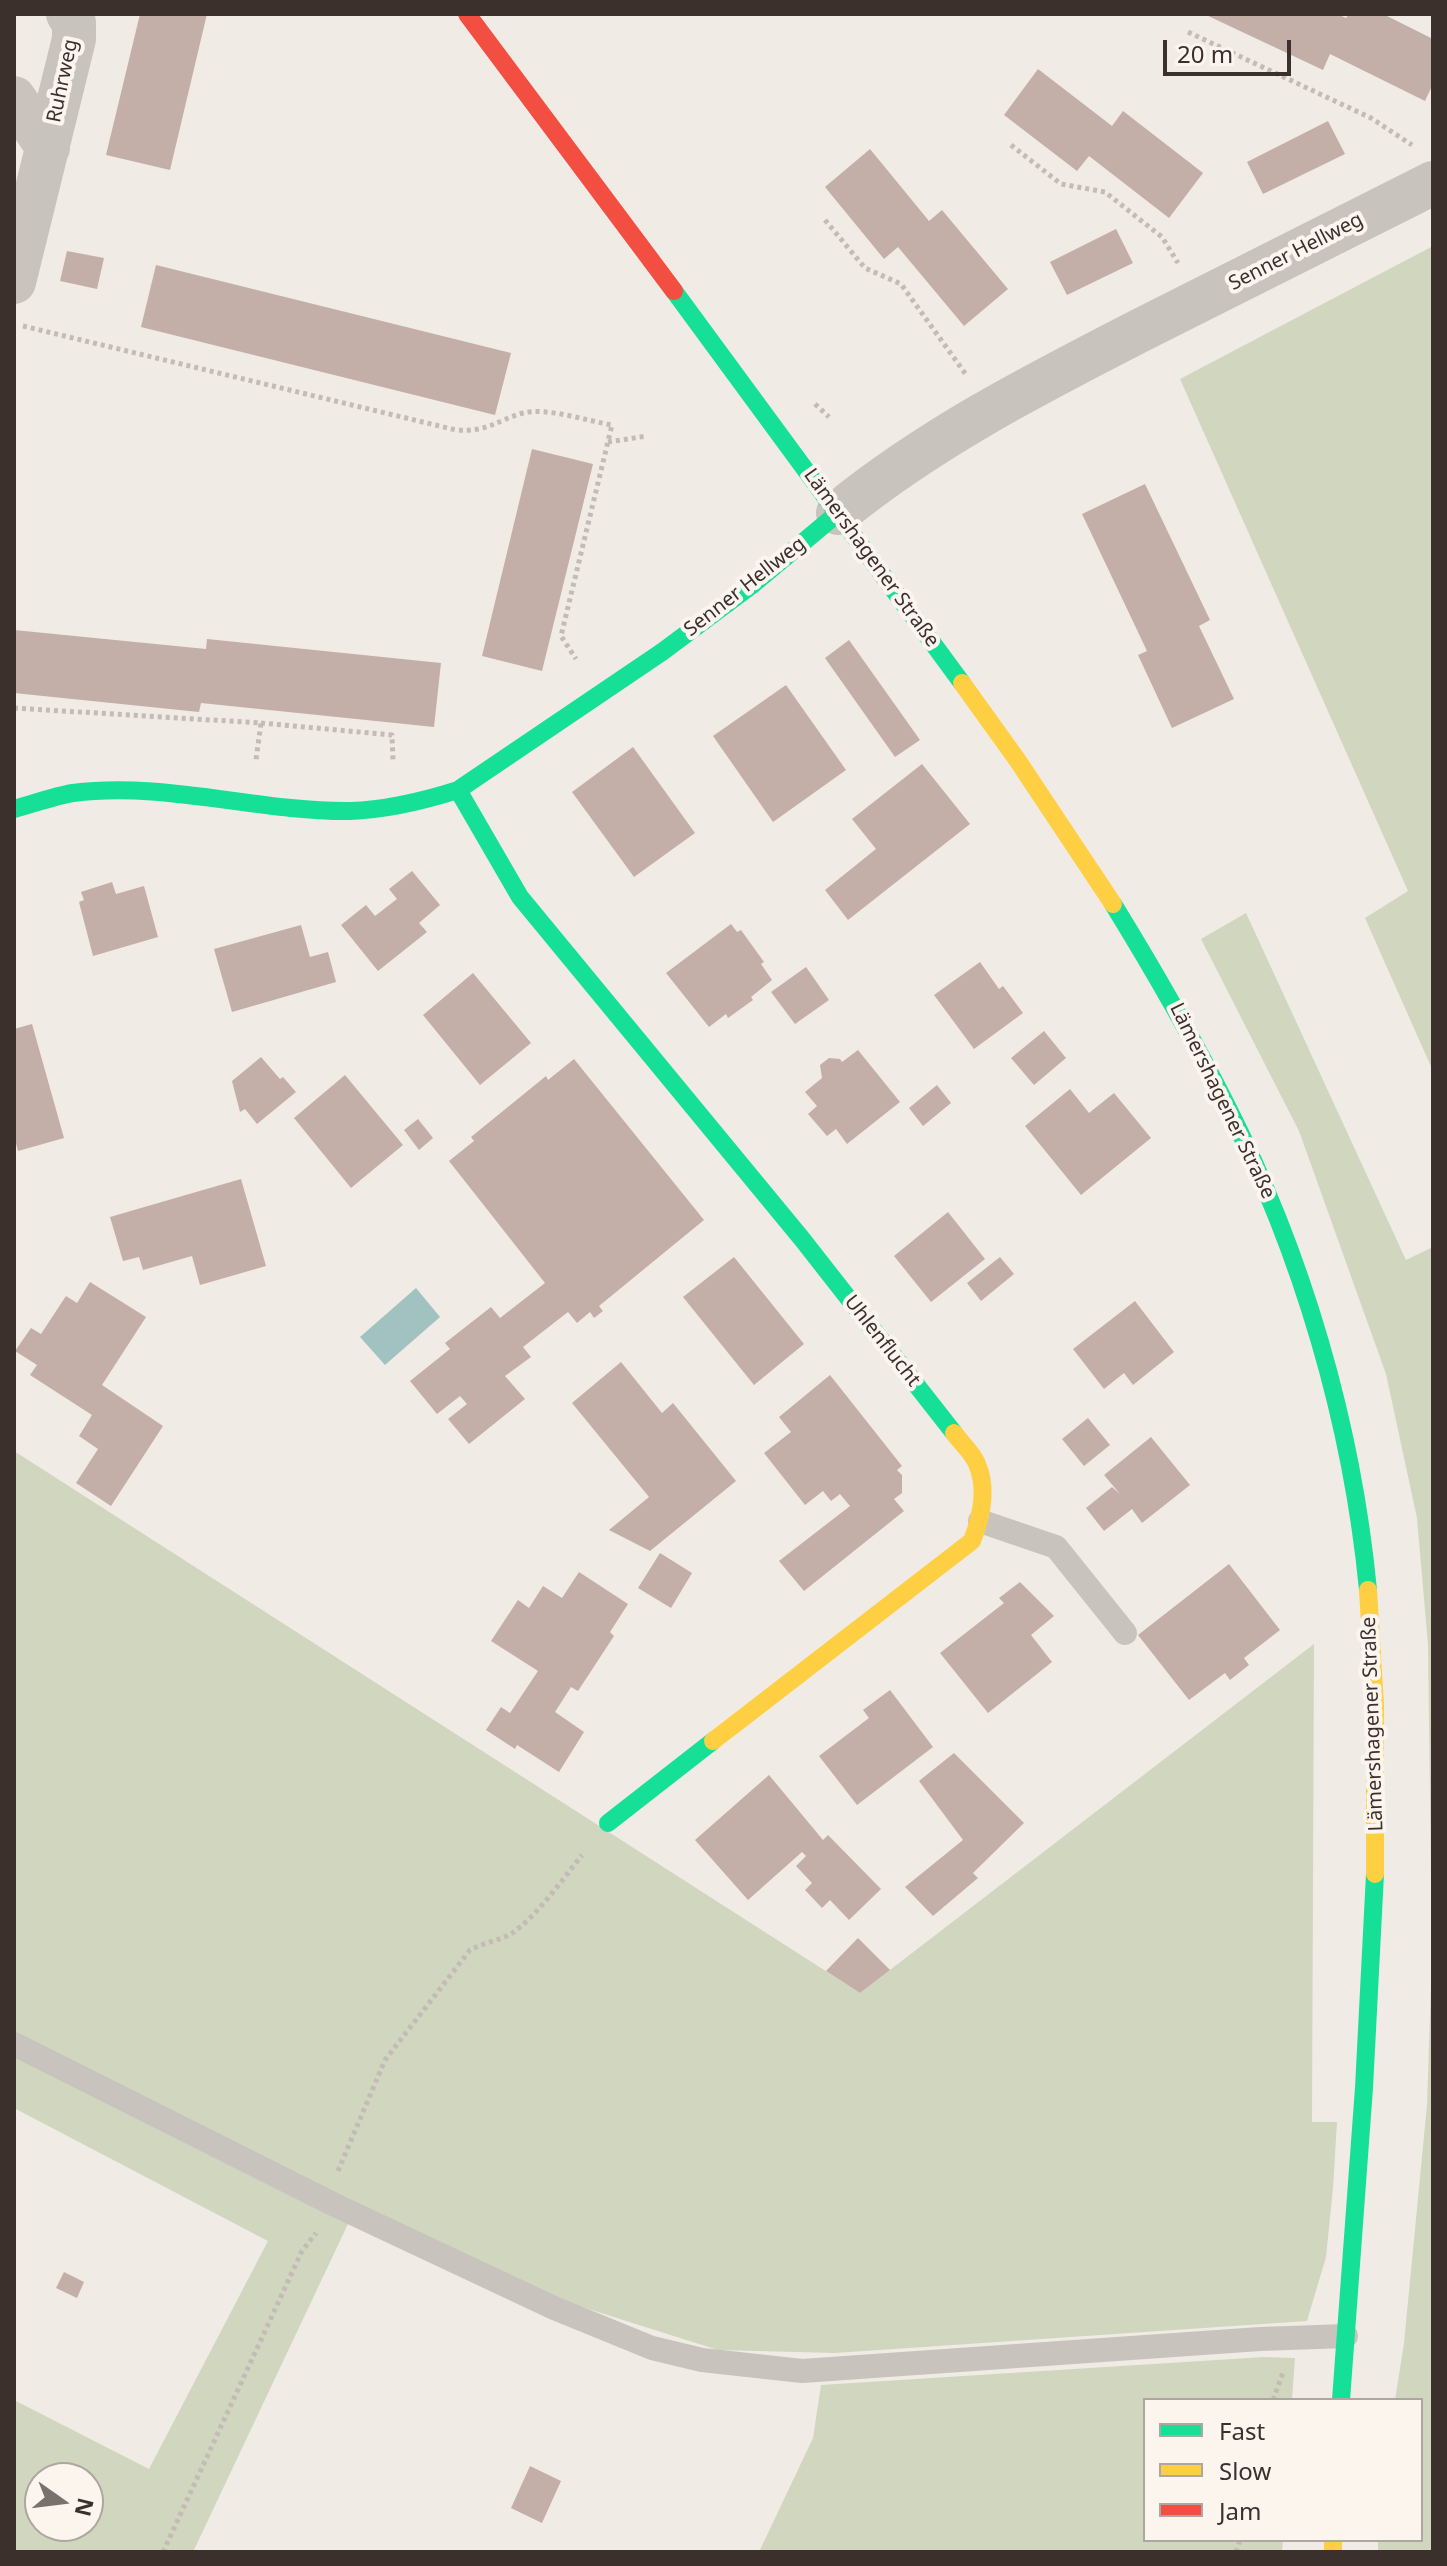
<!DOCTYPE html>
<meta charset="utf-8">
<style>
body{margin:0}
#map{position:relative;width:1447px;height:2566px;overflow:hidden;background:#f0ebe5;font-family:"Noto Sans",sans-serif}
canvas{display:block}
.frame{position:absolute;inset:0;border:16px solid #3b302b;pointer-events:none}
.legend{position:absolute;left:1143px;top:2398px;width:280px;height:144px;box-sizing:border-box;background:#fbf5ee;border:2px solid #aea6a0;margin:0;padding:10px 14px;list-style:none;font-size:24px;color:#3b302b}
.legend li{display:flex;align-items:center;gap:16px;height:40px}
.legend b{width:40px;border:2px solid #aea6a0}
.north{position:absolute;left:24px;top:2462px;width:80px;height:80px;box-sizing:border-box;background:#fbf5ee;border:2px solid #aea6a0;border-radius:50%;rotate:104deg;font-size:22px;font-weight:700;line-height:32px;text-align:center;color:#3b302b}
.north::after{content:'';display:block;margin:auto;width:28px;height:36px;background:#7a716c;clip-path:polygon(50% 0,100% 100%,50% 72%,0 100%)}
.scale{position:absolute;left:1163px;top:40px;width:128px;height:36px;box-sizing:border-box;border:4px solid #3b302b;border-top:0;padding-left:10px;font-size:24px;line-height:28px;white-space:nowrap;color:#3b302b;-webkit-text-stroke:6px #fbf5ee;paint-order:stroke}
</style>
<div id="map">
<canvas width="1447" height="2566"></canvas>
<div class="frame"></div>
<ul class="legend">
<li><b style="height:10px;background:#16e098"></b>Fast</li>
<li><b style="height:10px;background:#ffcf43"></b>Slow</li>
<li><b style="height:10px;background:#f24e42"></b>Jam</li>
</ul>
<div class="north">N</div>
<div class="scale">20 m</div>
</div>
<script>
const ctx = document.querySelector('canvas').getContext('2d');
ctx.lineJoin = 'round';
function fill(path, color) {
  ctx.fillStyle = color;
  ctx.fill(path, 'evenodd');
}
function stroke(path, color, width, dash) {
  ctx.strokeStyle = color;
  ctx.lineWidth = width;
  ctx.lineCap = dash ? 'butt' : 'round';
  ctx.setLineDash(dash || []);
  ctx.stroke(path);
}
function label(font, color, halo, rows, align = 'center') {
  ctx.font = font + ' "Noto Sans",sans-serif';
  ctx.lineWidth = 8;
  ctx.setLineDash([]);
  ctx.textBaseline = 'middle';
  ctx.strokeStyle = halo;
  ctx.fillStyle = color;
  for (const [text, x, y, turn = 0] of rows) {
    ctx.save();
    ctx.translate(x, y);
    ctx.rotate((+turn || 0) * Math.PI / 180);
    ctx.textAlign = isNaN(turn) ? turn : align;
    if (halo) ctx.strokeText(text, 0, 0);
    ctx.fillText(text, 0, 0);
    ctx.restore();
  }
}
const green = new Path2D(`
 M1433,246v825l-68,-153 43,-27 -228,-512z
 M1246,913l160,347 27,-13v1305h-55v-12h43v-140h-26l9,-57 23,-238 5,-150 -4,-310 -11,-127 -31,-144 -87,-243 -98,-192z
 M14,1451l846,542 454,-349 -2,478h25l-4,66 -7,69 -19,64 -472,32 -117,-3 -158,-50 -204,-93 -163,345h-179v-152l135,69 119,-228 -254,-133zM40,2478h48v48h-48z
 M1264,2357l31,1 -3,42h-147v140h138l-1,12h-523l54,-114 8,-53z`);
const water = new Path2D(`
 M416,1288l24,29 -55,48 -25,-28z`);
const building = new Path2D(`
 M140,14h67l-37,156 -64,-15z
 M1204,14h133l9,4 3,-4h34l50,25v45l-8,17 -95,-47 -7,16z
 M1038,69l74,57 11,-15 80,62 -34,45 -80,-62 -12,15 -73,-56z
 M1328,121l17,33 -82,40 -16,-32z
 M870,149l59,72 13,-11 66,79 -44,37 -66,-79 -14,12 -59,-72z
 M1116,229l17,34 -66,32 -17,-33z
 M67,251l37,7 -7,31 -37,-8z
 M156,265l355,88 -16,62 -354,-88z
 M532,449l61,15 -51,207 -60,-15z
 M1145,484l65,136 -11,6 35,73 -62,29 -34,-73 9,-4 -65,-137z
 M14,630l192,19 1,-10 234,24 -7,64 -233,-24 -2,9 -185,-19z
 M849,640l71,100 -25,17 -70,-99z
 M786,685l60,85 -73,52 -60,-86z
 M633,747l62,86 -61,44 -62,-85z
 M922,764l48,60 -122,96 -23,-30 51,-41 -24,-30z
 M412,871l28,34 -21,18 8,9 -49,39 -37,-46 25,-20 9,11 22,-17 -8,-10z
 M112,882l4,12 28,-8 14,51 -65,19 -14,-54 5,-2 -3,-8z
 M731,924l6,8 4,-2 23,32 -3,2 11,16 -21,17 2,3 -25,18 -2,-4 -17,13 -43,-54z
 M301,925l9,32 18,-5 8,30 -104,30 -18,-63z
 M980,962l19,27 4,-3 20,27 -49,36 -40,-54z
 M806,967l23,33 -34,24 -24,-32z
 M473,973l58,70 -51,42 -57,-70z
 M32,1024l32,114 -46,13 -4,-15v-107z
 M1044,1031l22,27 -32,27 -23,-27z
 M858,1050l42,52 -53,42 -11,-15 -9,7 -19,-22 9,-8 -12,-14 17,-14 -2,-13 9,-7 11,1 2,3z
 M261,1057l19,22 3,-2 13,15 -39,32 -12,-15 -5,3 -8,-31z
 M574,1059l130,161 -105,86 4,5 -9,7 -4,-6 -13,11 -9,-11 -45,35 8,10 -26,19 20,23 -56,45 -21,-25 19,-15 -7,-8 -23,18 -27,-33 40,-32 -5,-6 46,-36 9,11 45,-35 -96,-122 25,-20 -3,-4 75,-61 2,4z
 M345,1075l58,70 -52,43 -57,-70z
 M937,1085l14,18 -28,23 -14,-18z
 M1070,1089l19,24 25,-20 37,45 -70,57 -56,-69z
 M418,1119l15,19 -14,12 -15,-20z
 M241,1179l25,87 -66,19 -8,-29 -49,14 -4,-13 -16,4 -13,-44z
 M948,1212l37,47 -54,43 -37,-46z
 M734,1257l70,87 -50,41 -71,-88z
 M1000,1257l14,17 -33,27 -14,-18z
 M90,1282l56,35 -44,68 61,41 -52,80 -35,-23 22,-34 -19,-13 13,-21 -62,-40 7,-10 -22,-14 16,-23 10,6 25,-38 11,7z
 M1135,1301l39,51 -41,33 -9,-12 -20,16 -31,-40z
 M621,1362l41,51 11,-10 63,78 -86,70 -41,-21 40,-33 -77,-94z
 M830,1375l72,91 -5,4 5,5v18l-8,6 10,12 -100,80 -25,-30 71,-55 -10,-12 -9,7 -8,-10 -18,14 -41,-52 27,-21 -12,-15z
 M1088,1418l22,27 -26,21 -22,-27z
 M1151,1437l39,48 -48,38 -10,-14 -28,22 -18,-23 26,-21 8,7 -16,-19z
 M660,1553l32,20 -21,35 -33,-20z
 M1229,1564l51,66 -36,28 5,7 -19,15 -5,-7 -36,27 -51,-65z
 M579,1572l49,32 -18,28 4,4 -36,55 -7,-4 -16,25 29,20 -25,40 -42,-27 -2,4 -29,-19 15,-23 9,6 28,-42 -47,-30 27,-41 11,8 14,-22 19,12z
 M1020,1582l34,34 -23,19 21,27 -64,51 -48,-60 64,-50 -5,-5z
 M890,1690l43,57 -76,58 -38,-49 50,-38 -6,-8z
 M954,1753l70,70 -51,50 5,5 -45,38 -28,-29 58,-47 -44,-59z
 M769,1775l54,65 5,-5 53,54 -32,31 -19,-20 -8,8 -17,-18 7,-7 -16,-17 10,-10 -4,-4 -54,48 -53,-60z
 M858,1938l32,32 -30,23 -34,-22z
 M64,2272l20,10 -7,16 -21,-10z
 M530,2466l31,15 -19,42 -31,-15z`);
const path = new Path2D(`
 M1188,32l183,86 41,27
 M1011,145l50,39 44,8 57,45 16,26
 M825,220l40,48 36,16 66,92
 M23,326l433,104c33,2 39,-9 67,-17 23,-6 65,8 89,12l-51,211 15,23
 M815,404l14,13
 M608,442l39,-6
 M14,708l247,15 -5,37
 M261,723l131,12 1,27
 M338,2171l47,-111 85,-110c13,-7 30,-10 41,-16 26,-18 51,-54 71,-79
 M1273,2400l11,-30
 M163,2552l139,-301 14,-18
 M1236,2552l4,-12`);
const lane = new Path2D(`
 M980,1521l76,26 69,86
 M14,2044l323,162 217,102 98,40 50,12 100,11 458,-32 86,-3`);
const street = new Path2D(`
 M14,98l34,50
 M14,282l60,-243v-16l-6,-9
 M838,513c92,-75 196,-128 301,-182 98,-49 196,-98 294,-148`);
const fast = new Path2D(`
 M674,291l288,392
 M458,790l62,107 282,342 152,194
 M14,809c19,-5 40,-13 59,-16 91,-12 185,19 277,18 36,-1 73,-10 108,-21l204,-138 90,-67 86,-72
 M1113,904c40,65 78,131 113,200 76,149 126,319 142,486
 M608,1823l105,-82
 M1341,2400l23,-312 11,-214`);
const slow = new Path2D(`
 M962,683l56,78 95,143
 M1368,1590l7,115v169
 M713,1741l259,-200c9,-23 16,-52 5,-77 -4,-11 -16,-21 -23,-31
 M1333,2540v12`);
const jam = new Path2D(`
 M467,14l207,277`);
const streetNames = [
 ["Ruhrweg",63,81,-78],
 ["Senner Hellweg",1296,252,-27],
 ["Lämershagener Straße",871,558,54],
 ["Senner Hellweg",745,587,-38],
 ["Lämershagener Straße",1222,1101,64],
 ["Uhlenflucht",882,1341,52],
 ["Lämershagener Straße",1373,1724,-92]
];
fill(green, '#d1d6bf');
fill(water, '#a1c2c1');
fill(building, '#c3afa7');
stroke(path, '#c2bbb6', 5, [4, 4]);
stroke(lane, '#c9c3be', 24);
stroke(street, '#c9c3be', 44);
stroke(fast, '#16e098', 18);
stroke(slow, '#ffcf43', 18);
stroke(jam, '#f24e42', 18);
label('20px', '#3b302b', '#fbf5ee', streetNames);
</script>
